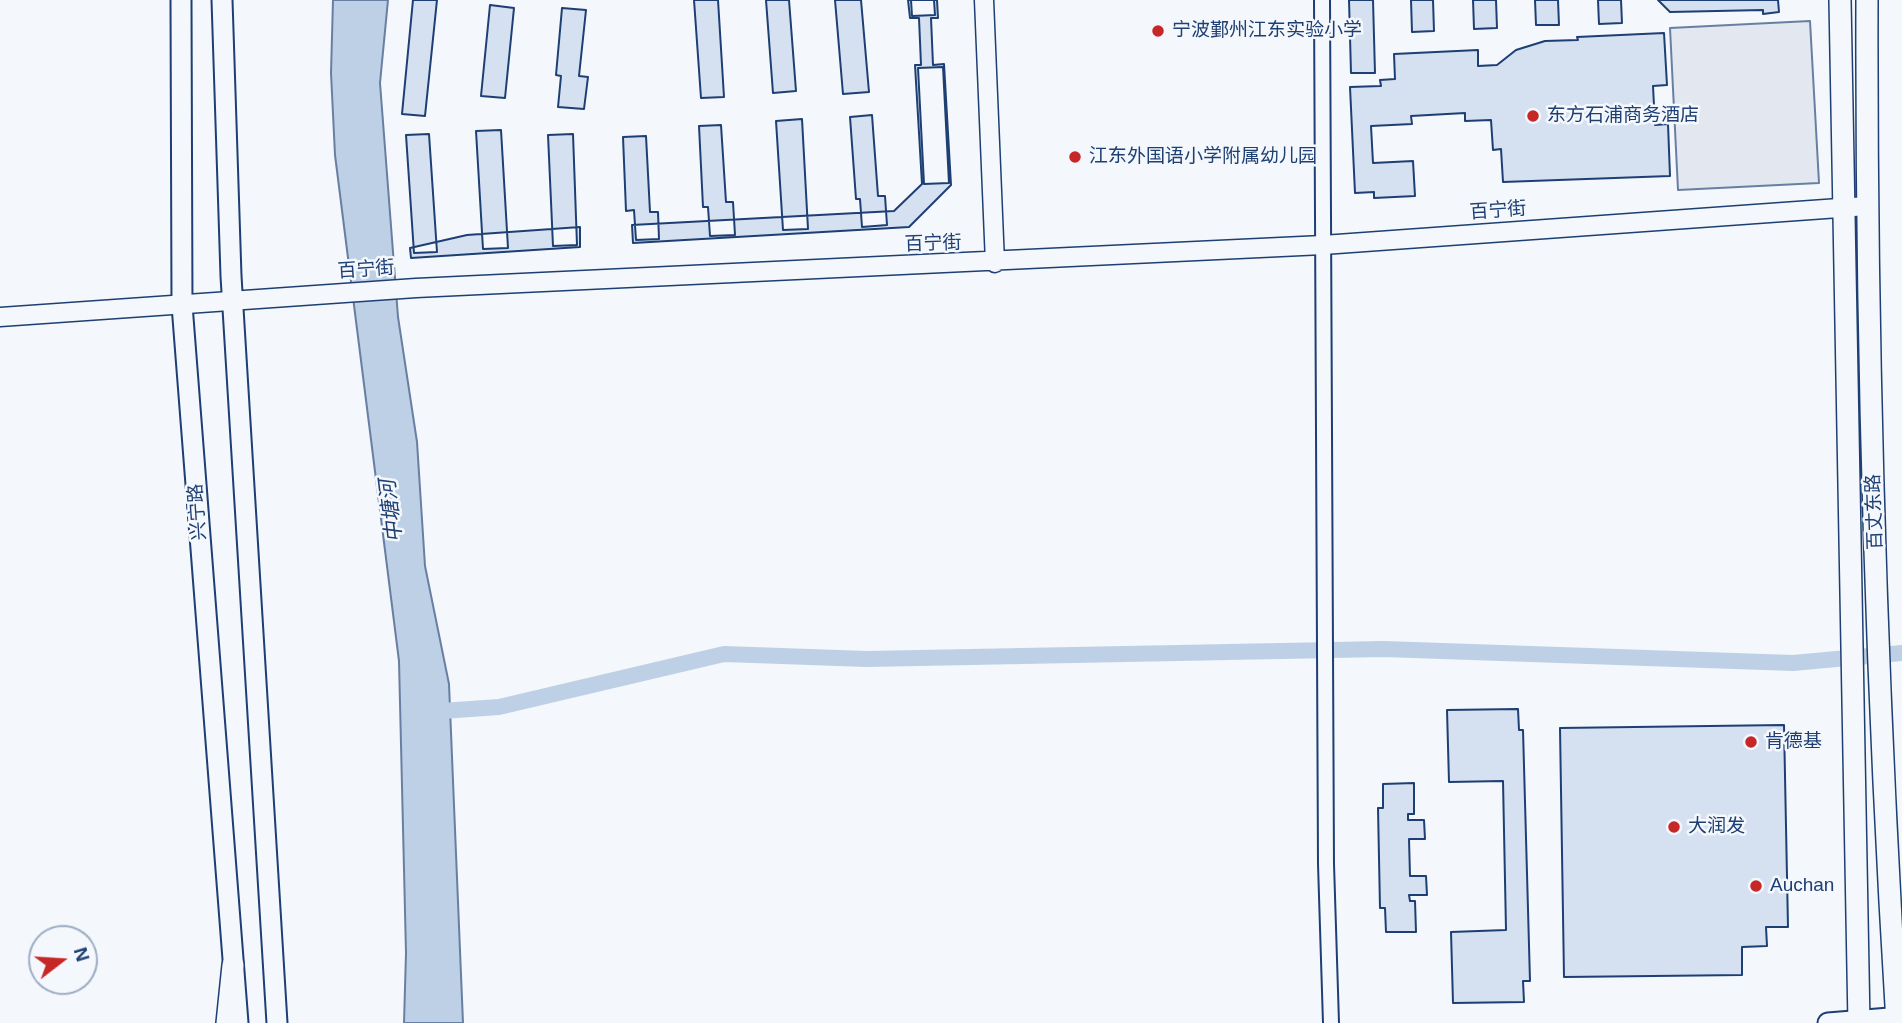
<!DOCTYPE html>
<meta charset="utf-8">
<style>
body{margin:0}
#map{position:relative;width:1902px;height:1023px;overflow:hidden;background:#f4f7fb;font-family:Arial,sans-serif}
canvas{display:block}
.north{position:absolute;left:28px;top:925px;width:70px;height:70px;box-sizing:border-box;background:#f4f7fb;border:2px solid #9eadc5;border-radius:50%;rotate:73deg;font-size:19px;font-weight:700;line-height:28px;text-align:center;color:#1d3f73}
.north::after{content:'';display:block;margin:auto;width:24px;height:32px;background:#c62828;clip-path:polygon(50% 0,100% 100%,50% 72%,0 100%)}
</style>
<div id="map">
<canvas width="1902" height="1023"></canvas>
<div class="north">N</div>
</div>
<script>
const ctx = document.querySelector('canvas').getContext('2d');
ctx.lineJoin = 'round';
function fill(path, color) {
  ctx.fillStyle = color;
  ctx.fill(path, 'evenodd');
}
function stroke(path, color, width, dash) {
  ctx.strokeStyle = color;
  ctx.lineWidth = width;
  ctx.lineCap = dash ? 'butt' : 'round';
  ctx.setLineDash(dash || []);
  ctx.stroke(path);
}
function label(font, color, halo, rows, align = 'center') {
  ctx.font = font + ' Arial,"Noto Sans SC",sans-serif';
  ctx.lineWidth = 5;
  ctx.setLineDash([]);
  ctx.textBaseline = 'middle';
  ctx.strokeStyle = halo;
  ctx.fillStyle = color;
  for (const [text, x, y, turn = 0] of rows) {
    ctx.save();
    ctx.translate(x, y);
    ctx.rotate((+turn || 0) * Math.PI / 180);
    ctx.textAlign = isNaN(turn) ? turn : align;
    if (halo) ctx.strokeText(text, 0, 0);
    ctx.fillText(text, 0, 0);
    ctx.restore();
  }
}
const parking = new Path2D(`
 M1810,21l9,162 -141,7 -8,-162z`);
const water = new Path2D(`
 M333,0h55l-8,83 18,234 19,125 8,124 24,118 14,339h-59l2,-70 -7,-292 -64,-506 -4,-82z`);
const canal = new Path2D(`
 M428,712l71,-5 225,-53 143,5 517,-10 409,14 109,-10`);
const building = new Path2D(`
 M413,0h24l-12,116 -23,-2z
 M694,0h24l6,97 -23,1z
 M766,0h23l7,91 -23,2z
 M835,0h26l8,92 -26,2z
 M908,0h29l1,18h-7l2,47 11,-1 7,121 -42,42 -276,16 -1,-18 262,-14 28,-27 -7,-119h6l-2,-47h-9z
 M911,0h23l1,15 -23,1z
 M1349,0h24l2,73h-24z
 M1411,0h22l1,31 -22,1z
 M1473,0h23l1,28 -23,1z
 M1535,0h23l1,25h-23z
 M1598,0h23l1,23 -23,1z
 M1658,0h120l1,12 -16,2v-4l-93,2z
 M490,5l24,3 -9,90 -24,-2z
 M562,8l24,2 -7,66 9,1 -4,32 -26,-2 3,-31 -5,-1z
 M1664,33l3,52 -14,1 2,39 13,-1 2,52 -167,6 -2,-33 -8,1 -2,-30 -26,1v-8l-54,3 1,8 -41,2 2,37 40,-2 2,35 -41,2v-6l-19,1 -5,-106 31,-1 -1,-6 15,-1 -1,-25 84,-4v16l19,-1 19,-15 29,-9 33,-1 -1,-3z
 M943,67l6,116 -25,1 -6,-116z
 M872,115l6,81h7l2,29 -25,2 -2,-28h-4l-6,-82z
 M802,119l6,110 -25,1 -7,-109z
 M721,125l5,77h7l2,33 -25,1 -2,-29h-5l-4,-81z
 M501,130l7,118 -25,1 -7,-118z
 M429,134l8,118 -23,1 -8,-118z
 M573,134l4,111 -24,1 -5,-111z
 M646,136l4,76h8l1,27 -23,1 -2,-30 -8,1 -3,-74z
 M580,227v20l-169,11 -1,-10 57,-13z
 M1518,709l1,21h4l7,251h-7l1,21 -71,1 -2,-71 55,-2 -3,-149 -54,1 -2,-72z
 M1784,725l4,202h-22l1,19 -25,1v28l-178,2 -4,-249z
 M1414,783v31h-6v6h16l1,19h-16l1,37h16l1,19h-18l1,6h5l1,31h-30l-1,-24h-5l-2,-100h5v-24z`);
const minor = new Path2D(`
 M1322,0l4,864 5,159`);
const tertiary = new Path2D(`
 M984,0l11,263
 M0,317l416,-29 907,-43 544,-39`);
const secondary = new Path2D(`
 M181,0l1,305 56,718
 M222,0l9,276 46,747
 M1828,1023l74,-6`);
const primary = new Path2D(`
 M1840,0l19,1023
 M1867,0c-1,341 9,682 30,1023
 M227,1023l6,-58`);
const markers = [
 [1158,31,7,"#c62828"],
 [1533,116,7,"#c62828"],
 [1075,157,7,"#c62828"],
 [1751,742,7,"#c62828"],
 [1674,827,7,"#c62828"],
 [1756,886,7,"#c62828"]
];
const poiNames = [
 ["宁波鄞州江东实验小学",1172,31],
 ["东方石浦商务酒店",1547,116],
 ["江东外国语小学附属幼儿园",1089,157],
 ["肯德基",1765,742],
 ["大润发",1688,827],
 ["Auchan",1770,886]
];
const streetNames = [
 ["百宁街",1498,211,-4],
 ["百宁街",933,244,-2],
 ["百宁街",366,270,-4],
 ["兴宁路",198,512,-94],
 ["百丈东路",1875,512,-92]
];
const waterNames = [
 ["中塘河",392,511,-97]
];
fill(parking, '#e3e8f0');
stroke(parking, '#687fa3', 2);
fill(water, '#bed0e5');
stroke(water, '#687fa3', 2);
stroke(canal, '#bed0e5', 16);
fill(building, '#d5e0f0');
stroke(building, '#1d3f73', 2);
stroke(minor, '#1d3f73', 18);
stroke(tertiary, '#1d3f73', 21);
stroke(secondary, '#1d3f73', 23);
stroke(primary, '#1d3f73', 24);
stroke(minor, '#f4f7fb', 14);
stroke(tertiary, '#f4f7fb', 18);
stroke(secondary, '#f4f7fb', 19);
stroke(primary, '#f4f7fb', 21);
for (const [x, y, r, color] of markers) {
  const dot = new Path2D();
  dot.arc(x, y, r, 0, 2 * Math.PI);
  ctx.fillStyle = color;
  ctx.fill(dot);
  stroke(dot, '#f4f7fb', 2.5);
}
label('19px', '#1d3f73', '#f4f7fb', poiNames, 'left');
label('19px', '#1d3f73', '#f4f7fb', streetNames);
label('italic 21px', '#1d3f73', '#f4f7fb', waterNames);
</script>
